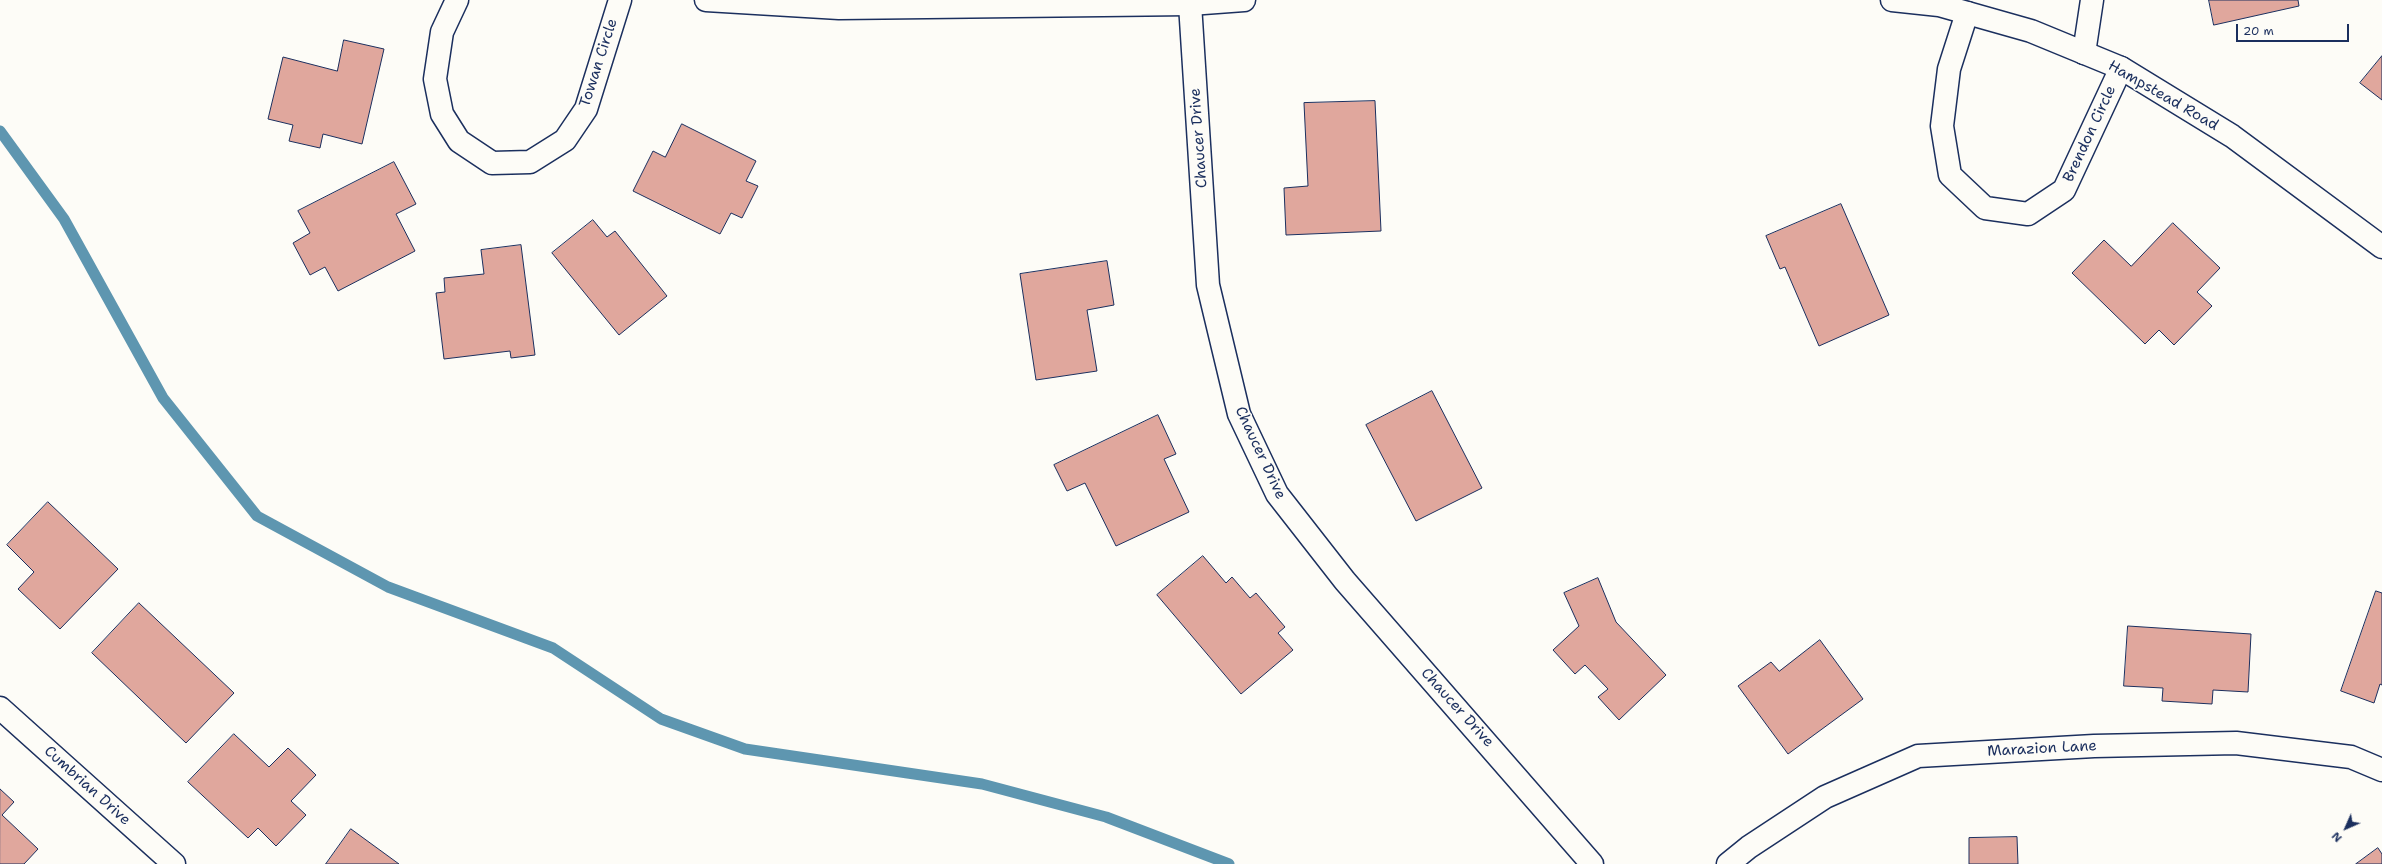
<!DOCTYPE html>
<style>
body{margin:0}
#map{position:relative;width:2382px;height:864px;overflow:hidden;background:#fdfcf7;font-family:"Shantell Sans",sans-serif}
canvas{display:block}
.north{position:absolute;left:2326px;top:808px;width:40px;height:40px;-webkit-text-stroke:3px #fdfcf7;paint-order:stroke;rotate:225deg;font-size:11px;font-weight:700;line-height:16px;text-align:center;color:#1b2f5e}
.north::after{content:'';display:block;margin:auto;width:14px;height:18px;background:#1b2f5e;clip-path:polygon(50% 0,100% 100%,50% 72%,0 100%)}
.scale{position:absolute;left:2236px;top:24px;width:113px;height:18px;box-sizing:border-box;border:2px solid #1b2f5e;border-top:0;padding-left:5px;font-size:12px;line-height:14px;white-space:nowrap;color:#1b2f5e;-webkit-text-stroke:3px #fdfcf7;paint-order:stroke}
</style>
<div id="map">
<canvas width="2382" height="864"></canvas>
<div class="north">N</div>
<div class="scale">20 m</div>
</div>
<script>
const ctx = document.querySelector('canvas').getContext('2d');
ctx.lineJoin = 'round';
function stroke(path, color, width, dash) {
  ctx.strokeStyle = color;
  ctx.lineWidth = width;
  ctx.lineCap = dash ? 'butt' : 'round';
  ctx.setLineDash(dash || []);
  ctx.stroke(path);
}
function fill(path, color) {
  ctx.fillStyle = color;
  ctx.fill(path, 'evenodd');
}
function label(font, color, halo, rows, align = 'center') {
  ctx.font = font + ' "Shantell Sans",sans-serif';
  ctx.lineWidth = 3;
  ctx.setLineDash([]);
  ctx.textBaseline = 'middle';
  ctx.strokeStyle = halo;
  ctx.fillStyle = color;
  for (const [text, x, y, turn = 0] of rows) {
    ctx.save();
    ctx.translate(x, y);
    ctx.rotate((+turn || 0) * Math.PI / 180);
    ctx.textAlign = isNaN(turn) ? turn : align;
    if (halo) ctx.strokeText(text, 0, 0);
    ctx.fillText(text, 0, 0);
    ctx.restore();
  }
}
const stream = new Path2D(`
 M0,131l64,88 99,179 94,118 131,71 165,61 108,71 84,30 237,35 124,33 123,47`);
const building = new Path2D(`
 M2209,0h89l1,6 -85,19z
 M344,40l40,9 -22,95 -39,-10 -3,14 -31,-7 4,-16 -25,-6 15,-62 54,14z
 M2382,56v44l-22,-17z
 M1375,101l6,130 -95,4 -2,-47 24,-2 -4,-83z
 M682,124l74,37 -10,20 12,5 -16,32 -11,-5 -11,21 -87,-43 20,-40 12,6z
 M394,162l22,42 -20,10 19,37 -77,40 -13,-24 -15,8 -17,-32 17,-10 -12,-22z
 M1841,204l48,111 -70,31 -34,-79 -5,2 -14,-33z
 M593,220l14,17 8,-6 52,65 -48,39 -67,-82z
 M2173,223l47,45 -23,24 15,14 -38,39 -15,-15 -14,14 -73,-71 32,-33 27,26z
 M521,245l14,110 -24,3 -1,-7 -66,8 -8,-66 9,-1 -1,-14 40,-4 -3,-24z
 M1107,261l7,44 -27,5 10,61 -61,9 -16,-106z
 M1432,391l50,97 -66,33 -50,-96z
 M1158,415l18,39 -12,5 25,53 -73,34 -31,-63 -18,8 -13,-26z
 M48,502l70,67 -58,60 -42,-40 16,-17 -27,-27z
 M1203,556l23,27 6,-6 18,21 6,-5 29,34 -7,6 15,17 -52,44 -84,-99z
 M1598,578l18,44 50,53 -47,45 -21,-23 10,-8 -23,-24 -10,9 -22,-24 26,-24 -15,-33z
 M2376,591l6,2v92l-2,-1 -6,19 -33,-12z
 M139,603l95,90 -48,50 -94,-90z
 M2128,626l123,8 -3,58 -35,-2 -1,14 -50,-3 1,-13 -39,-2z
 M1820,640l43,59 -75,55 -50,-68 33,-24 8,9z
 M234,734l35,33 19,-19 28,27 -25,26 15,14 -30,31 -18,-18 -10,10 -60,-56z
 M0,789l14,13 -12,13 36,34 -14,15h-24z
 M351,829l48,35h-73z
 M2017,837l1,27h-49v-26z
 M2378,848l4,6v10h-26z`);
const street = new Path2D(`
 M457,0l-15,32 -7,47 7,35 17,27 33,22 38,-1 35,-22 21,-31 34,-109
 M1190,4l18,281 31,129 38,80 68,87 247,283
 M1967,13l-18,56 -7,57 8,49 35,33 43,6 36,-24 57,-122
 M2084,53l8,-53
 M0,708l174,156
 M1728,864l21,-17 76,-50 93,-41 176,-10 142,-3 115,14 31,13`);
const secondary = new Path2D(`
 M706,0l133,8 351,-4 54,-4
 M1892,0l47,5 92,26 90,37 111,68 150,111`);
const streetNames = [
 ["Towan Circle",599,63,-72],
 ["Hampstead Road",2163,96,30],
 ["Brendon Circle",2090,134,-65],
 ["Chaucer Drive",1199,138,-94],
 ["Chaucer Drive",1260,453,65],
 ["Chaucer Drive",1457,708,48],
 ["Marazion Lane",2042,749,-3],
 ["Cumbrian Drive",87,786,42]
];
stroke(stream, '#5e96b0', 11);
fill(building, '#e0a79d');
stroke(building, '#1b2f5e', 1);
stroke(street, '#1b2f5e', 25);
stroke(secondary, '#1b2f5e', 25);
stroke(street, '#fdfcf7', 22);
stroke(secondary, '#fdfcf7', 22);
label('15px', '#1b2f5e', '#fdfcf7', streetNames);
</script>
